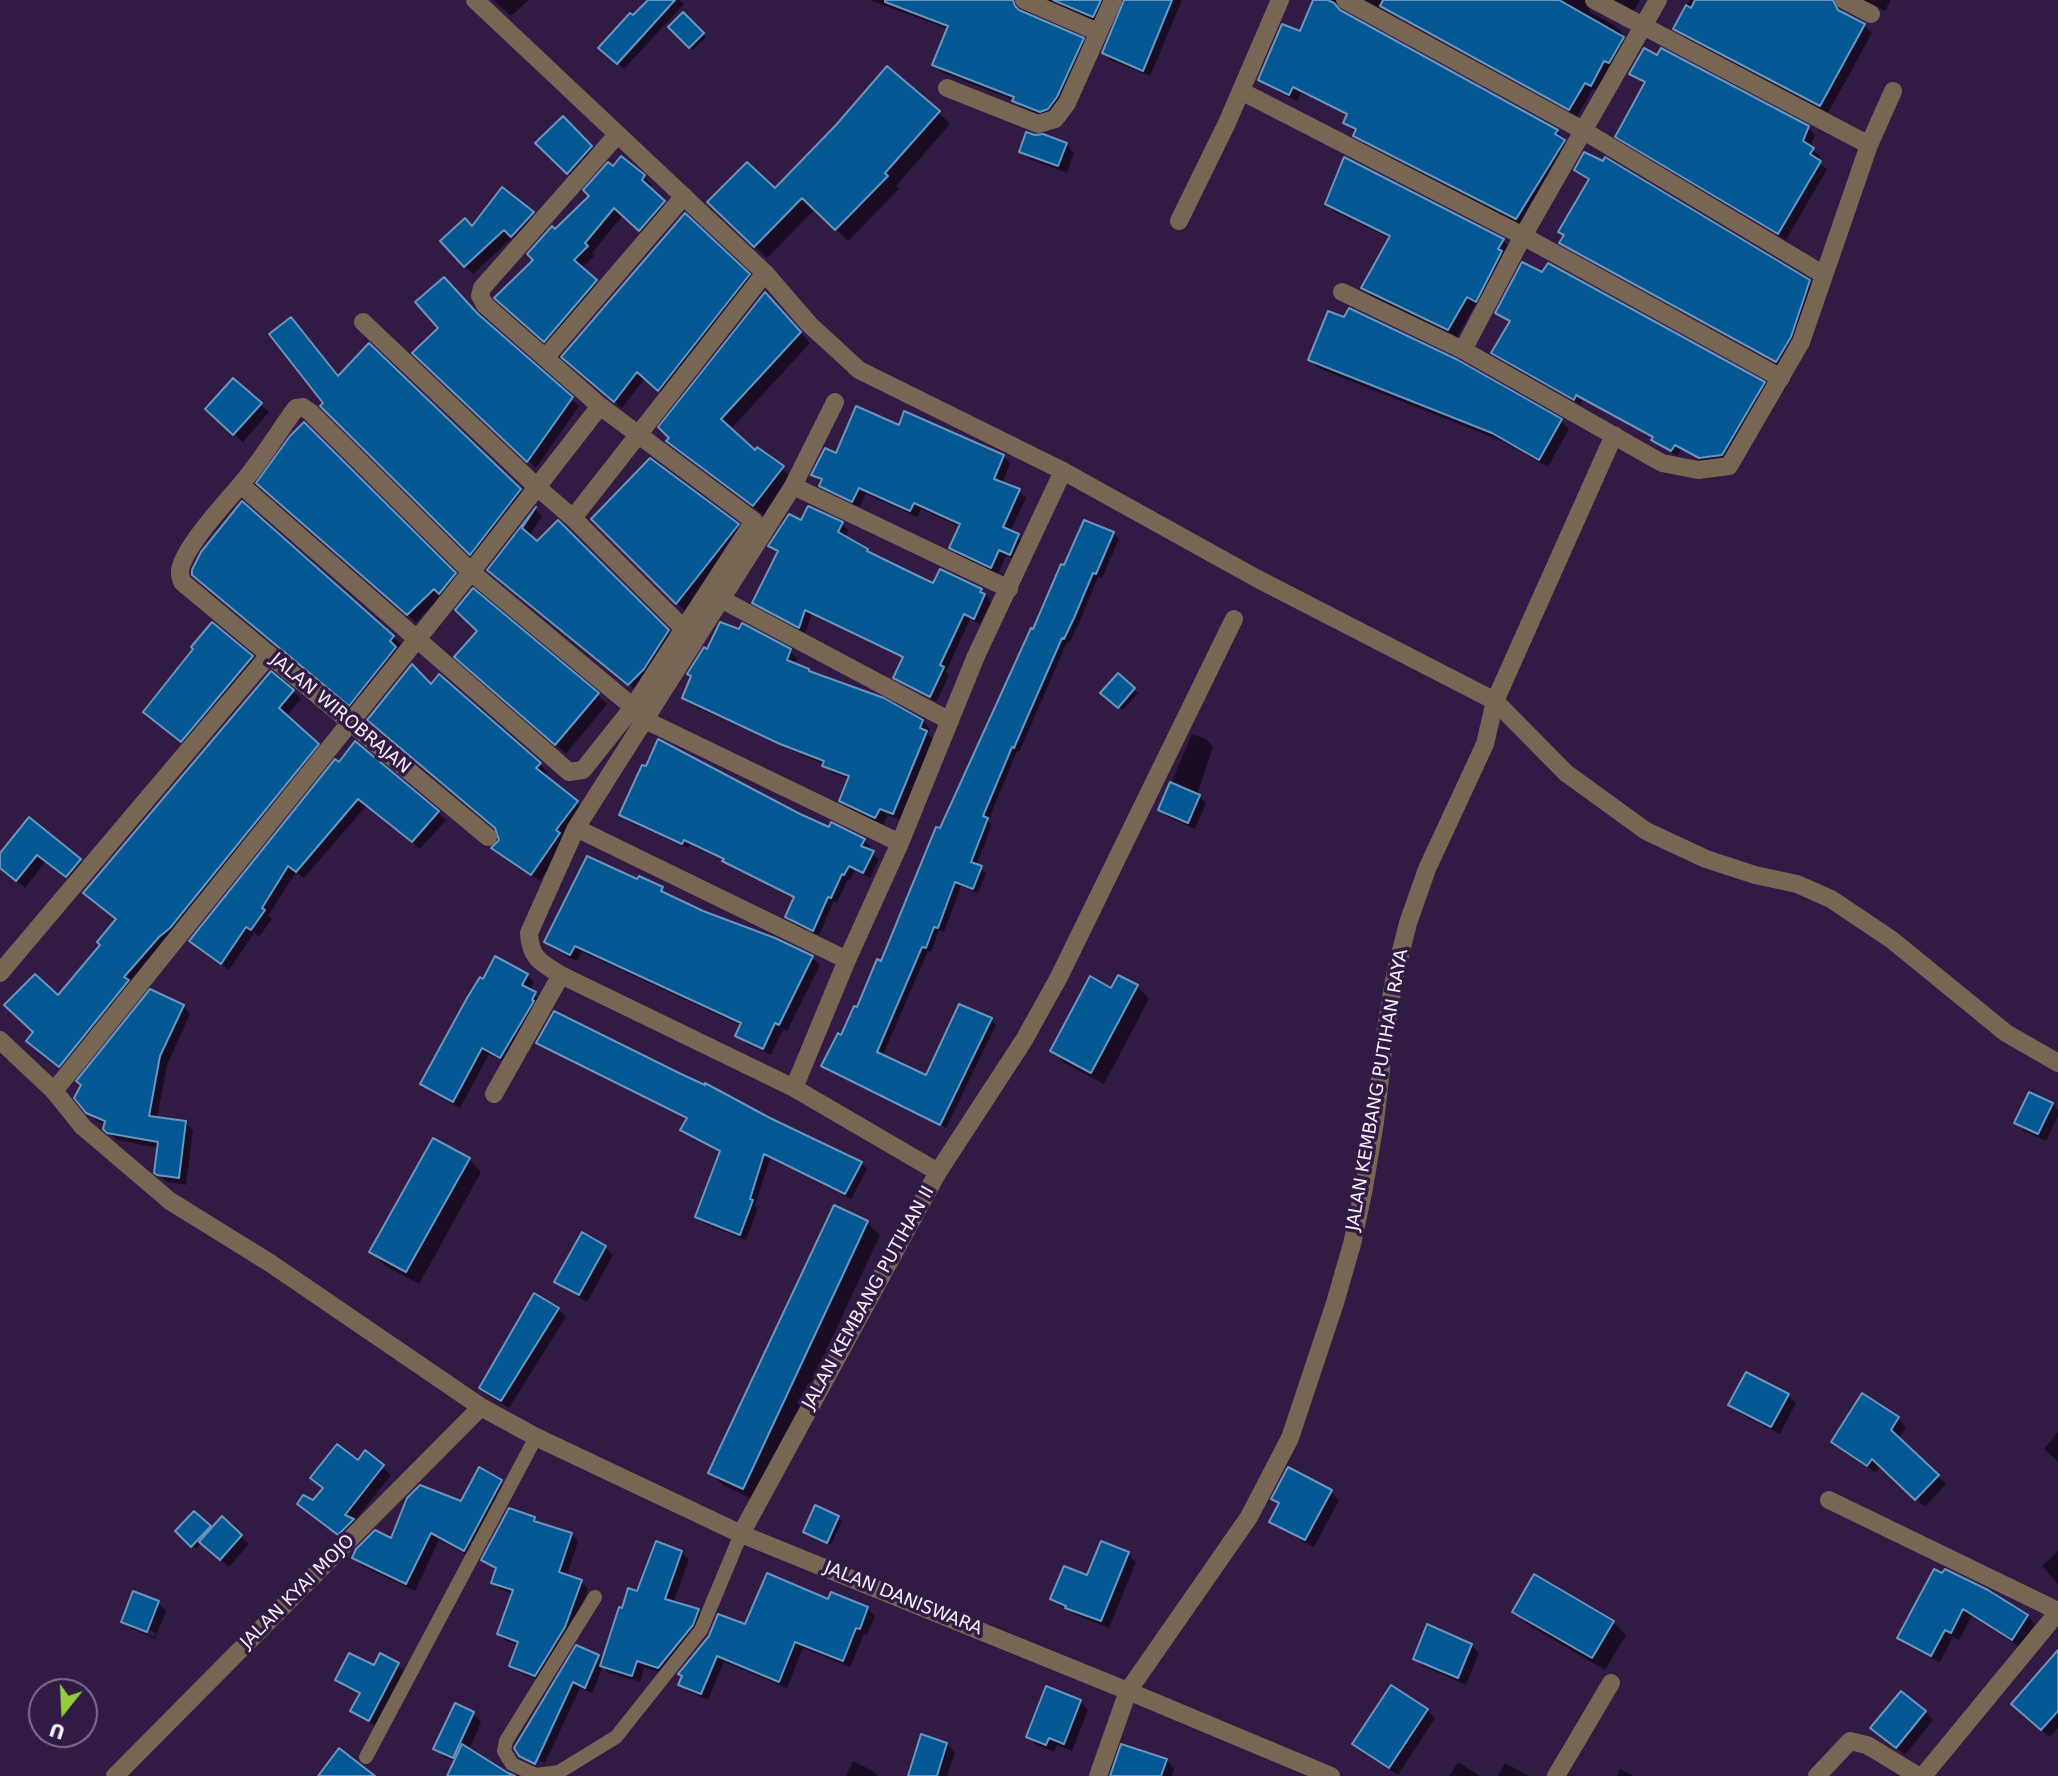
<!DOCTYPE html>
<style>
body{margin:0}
#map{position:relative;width:2058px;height:1776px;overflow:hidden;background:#311a43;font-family:"DejaVu Sans",sans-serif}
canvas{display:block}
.north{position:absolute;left:28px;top:1678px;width:70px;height:70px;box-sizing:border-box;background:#311a43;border:2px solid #80708d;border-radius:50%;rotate:198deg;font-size:19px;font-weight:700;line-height:28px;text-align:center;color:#f6f0fb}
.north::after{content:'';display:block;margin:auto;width:24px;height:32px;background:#95cc3b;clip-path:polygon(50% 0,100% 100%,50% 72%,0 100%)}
</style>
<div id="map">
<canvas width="2058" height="1776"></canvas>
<div class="north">U</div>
</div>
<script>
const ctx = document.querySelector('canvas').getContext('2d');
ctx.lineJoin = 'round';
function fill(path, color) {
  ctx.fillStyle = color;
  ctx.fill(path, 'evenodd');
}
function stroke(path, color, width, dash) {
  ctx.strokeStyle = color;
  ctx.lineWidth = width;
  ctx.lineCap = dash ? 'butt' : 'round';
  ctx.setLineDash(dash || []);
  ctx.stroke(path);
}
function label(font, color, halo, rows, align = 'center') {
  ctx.font = font + ' "DejaVu Sans",sans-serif';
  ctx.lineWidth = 7;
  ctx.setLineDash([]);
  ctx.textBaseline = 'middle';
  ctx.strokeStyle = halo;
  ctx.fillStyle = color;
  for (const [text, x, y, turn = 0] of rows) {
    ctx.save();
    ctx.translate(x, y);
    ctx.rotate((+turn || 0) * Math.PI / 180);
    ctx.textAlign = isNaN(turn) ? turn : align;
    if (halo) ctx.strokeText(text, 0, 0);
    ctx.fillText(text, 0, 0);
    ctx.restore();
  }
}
const shadow = new Path2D(`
 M493,0h36l-18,16z
 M650,0h29l5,4 -60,65 -17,-15 26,-36z
 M870,0h152l-3,10 64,30 6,6 -26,58 -15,13 -27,-10 -7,-7 -73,-28 -7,-7 14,-36z
 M1047,0h64l-11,23z
 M1125,0h57l-32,76 -40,-16 -6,-7z
 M1315,0h30l-5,8 4,6 213,117 7,8 -1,2 8,8 -47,77 -161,-83 -8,-8 1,-2 -11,-10 3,-7 -47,-23 -4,8 -29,-14 -8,-8 40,-46z
 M1365,0h229l-3,2 -1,10 24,13 8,8 -2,4 10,9 -31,46 -6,-3 -16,27z
 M1614,0h26l-6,11z
 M1690,0h154l-3,2v10l23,13 8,8 -44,80 -146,-77 -7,-8z
 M1864,0h27l-6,11z
 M683,14l23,23 -13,13 -23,-23z
 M1631,74l177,54 7,7 -5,13 10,8 -3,5 10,8 -41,71 -161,-96 -7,-8 27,-51z
 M938,112l12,12 -54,62 3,3 -51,52 -33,-32 -48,49 -46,-44 54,-23z
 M563,119l36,36 -23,26 -38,-38z
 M1066,144l8,9 -7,20 -38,-14 -8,-8z
 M1576,170l233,111 7,7 -33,80 -215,-119 -7,-6 29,-62z
 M644,177l8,8 -3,4 23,21 -24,27 -25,-22 -31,38 3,2 -14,14 23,20 -51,59 -48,-42 50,-74z
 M1327,204l176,36 8,9 -27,59 -8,-4 -19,33 -86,-41 -8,-8 28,-49 -56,-27z
 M532,214l9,8 -20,22 -8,-7 -40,37 -8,-8 7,-38z
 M685,215l71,68 -90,114 -21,-19 -23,30 -51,-44z
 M775,304l35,39 -80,87 26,22 26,16 10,10 -28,37 -95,-74z
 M1498,313l266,70 5,6 -41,72 -22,3 -25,-15 -4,7 -18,-11 -5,-6 -71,-40 -3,5 -81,-46 -6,-5 18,-31z
 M291,319l48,59 30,-32 159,152 -49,64 -156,-156 2,-2z
 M481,319l98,87 -43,62 -121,-115z
 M1310,360l147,2 104,59 8,8 -21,38 -46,-26 -184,-73z
 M233,380l36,32 -26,30 -28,-25z
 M304,425l158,157 -19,13 -27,27 -150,-131z
 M900,428l103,28 7,7 -8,21 17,7 7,7 -16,34 15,11 -8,17 -11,-4 -8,18 -40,-19 -6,-7 9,-21 -40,-18 -4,8 -51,-23 -6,13 -32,-15 -7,-7 2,-3 -9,-8 22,-19z
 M536,510l6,6 -13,20 9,7 21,-20 117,117 -39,52 -12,-12 -2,3 -134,-113z
 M593,519l145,6 8,8 -61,78z
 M1085,522l28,11 6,6 -17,39 -4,-1 -19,46 -10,20 -2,-1 -39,90 -9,20 -2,-1 -29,70 4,4 -16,41 10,7 -8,20 -17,-7 -17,46 -5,-2 -8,22 -3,-1 -46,106 44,21 65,-58 5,5 -50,103 -117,-57 -5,-5 18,-29 40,-74 59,-133z
 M801,523l41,1 6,6 -3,8 27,18 62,30 47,4 6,6 4,6 -11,22 -10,-5 -24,53 3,3 -13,27 -34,-18 -7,-6 9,-19 -92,-44 -7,18 -44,-24 -7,-7 25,-49 -9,-7z
 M202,583l191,54 8,7 -5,6 6,6 -45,56z
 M212,624l48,41 -70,84 -36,-29z
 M479,631l118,63 10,10 -41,50 -99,-88z
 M790,651l7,7 -2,7 127,56 8,8 -2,5 6,6 -34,80 -12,-5 -5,10 -34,-17 -8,-7 9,-22 -18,-6 -7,-8 -134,-60 -7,-7 8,-21 -3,-3z
 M1118,676l20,17 -15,17 -17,-13z
 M431,686l109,78 8,8 -4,4 41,34 -18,32 -27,39 -47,-33 8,-8z
 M293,691l8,8 -15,18 39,36 -258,321 -31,-25 22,-51 45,-53 15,-25 -25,-19z
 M1192,734l14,5 7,8 -16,48 9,8 -11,26 -27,-12 -8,-7z
 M355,743l91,77 -26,29 -53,-44 -63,73 -8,-6 -28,44 4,3 -13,18 -5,-4 -25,37 -38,-29z
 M621,815l209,15 34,10 6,6 -2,5 11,8 -9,19 -15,-8 -5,10 -2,-1 -11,24 -3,-2 -15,34 -26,-12 -6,-6 8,-18 -64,-32 -6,-6 -35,-16 -2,3 -61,-27z
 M29,819l59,49 -13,16 -29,-23 -21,27 -25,-21v-11z
 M638,882l24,7 7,7 34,17 109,45 8,7 -33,66 -4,-2 -12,26 -26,-12 -7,-8 4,-9 -160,-74 -5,9 -24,-12 -7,-7z
 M527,975l7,7 -5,9 13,10 -34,63 -19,-10 -29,54 -31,-17 -7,-7z
 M1137,986l12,13 -45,85 -40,-21 -12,-13 60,-60z
 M183,1006l7,8 -23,51 -10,54 29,4 7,8 -7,54 -19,-3 -11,-10 3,-24 -42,-8 -12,-11 1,-4 -10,-5 -8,-8z
 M538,1042l232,77 91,44 6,6 -16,30 -81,-40 -15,46 3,3 -12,32 -43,-17 -6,-6 24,-64 -32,-17 -6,-6 5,-10 -144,-72z
 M2052,1104l6,6v6l-12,25 -22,-10 -8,-9z
 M469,1159l12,13 -62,112 -35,-19 -12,-13z
 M867,1223l13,12 -124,266 -33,-16 -13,-13z
 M605,1247l8,8 -26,47 -22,-13 -9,-8z
 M558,1309l8,8 -57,91 -20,-12 -8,-8z
 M1788,1395l8,8 -16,31 -41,-21 -8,-8z
 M1863,1396l35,23 8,8 -8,12 48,45 -21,23 -44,-41 -5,7 -35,-23 -8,-8z
 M2058,1432v30l-14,-13z
 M366,1453l25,22 -37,47 6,7 -13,13 -40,-30 17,-24 34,-25z
 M501,1482l8,8 -36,68 -34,-18 -24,51 -53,-25 -8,-9 38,-17z
 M1331,1492l8,8 -25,47 -34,-18 -9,-8 9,-16 -7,-6z
 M816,1508l26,13 -11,24 -26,-13z
 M194,1513l18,17 29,6 8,8 -20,23 -27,-25 -6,7 -18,-18z
 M534,1518l8,7 29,9 7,7 -11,35 14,5 7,7 -16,46 -30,47 -24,-9 -7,-7 7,-20 -12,-4 -7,-7 14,-40 -13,-5 -7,-7 4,-11 -14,-11z
 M2058,1551v33l-16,-18z
 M681,1552l8,8 -16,43 25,8 8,7 -40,57 -22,-8 -4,15 -31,-9 -6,-6 -11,26 -12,-5 -35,75 -21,-10 53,-105 21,9 5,5 35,-69z
 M1128,1554l8,8 -27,66 -33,-13 -15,-8 -9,-8z
 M1934,1571l93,45 8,8 -15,23 -48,-31 -13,24 -6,-3 -13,25 -32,-16 -8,-9z
 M829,1601l38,7 8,8 -8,19 -3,-1 -14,33 -47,-19 -16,40 -63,-26 -16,38 -21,-9 -7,-7 66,-58z
 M158,1603l8,8 -11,28 -23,-10 -9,-8zM131,1623l25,10 -2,4 -23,-10z
 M1514,1611l99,11 13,13 -21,35 -78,-46z
 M1471,1645l8,8 -13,32 -43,-19 -8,-8z
 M2058,1653v75l-8,9 -28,-25z
 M398,1665l7,7 -29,54 -17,-9 -6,-6 8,-16 -17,-8 -7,-7 38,-13z
 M1080,1701l8,9 -16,41 -15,-6 -3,7 -18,-7 -8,-8z
 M1427,1710l8,8 -37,57 -36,-23 -8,-8z
 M1925,1712l8,8 -28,35 -24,-19z
 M473,1714l8,8 -12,28 43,26h-63l7,-14 -12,-5 -8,-8z
 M947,1744l8,9 -8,23h-37z
 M1166,1760l8,8 -2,8h-60z
 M853,1761l20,10 5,5h-32z
 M1458,1762l22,14h-31z
 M1505,1763l24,13h-31z
 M1620,1769l14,7h-17z`);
const building = new Path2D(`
 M648,0h27l-58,64 -19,-16 32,-35 3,2z
 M885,0h128l2,6 4,4 65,28 -27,59 -9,12 -8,3 -28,-11 2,-4 -82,-32 16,-39 -63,-24z
 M1053,0h48l-8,17z
 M1124,0h48l-29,71 -41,-18z
 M1313,0h15l6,3 6,7 218,120 -3,4 10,6 -49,79 -163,-83 3,-7 -13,-6 4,-9 -54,-27 -4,8 -31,-15 24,-56 18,7z
 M1383,0h176l65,37 -15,26 -5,-2 -13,25 -6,-3 -16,27 -189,-104z
 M1695,0h138l5,10 27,14 -45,82 -147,-77 13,-24 5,3z
 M683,12l21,21 -15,15 -21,-21z
 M1644,48l13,7 4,-7 148,78 -6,15 11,7 -4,6 11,7 -43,73 -163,-97 30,-55 -16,-8z
 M887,66l53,45 -55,62 3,3 -53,54 -33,-32 -48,49 -47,-45 40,-40 28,26 61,-63z
 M563,116l29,30 -25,28 -32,-31z
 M1026,132l9,3 8,-1 24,9 -9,23 -39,-14z
 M1584,152l19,9 2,-4 205,123 -19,57 -15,25 -217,-119 5,-8 -6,-3 31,-53 -15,-9z
 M621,156l24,19 -3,5 23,21 -26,30 -25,-23 -29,35 3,3 -14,14 23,20 -53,62 -50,-44 39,-38 -6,-6 25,-28 3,3 34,-33 -6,-6 25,-28 5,4z
 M1344,157l160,82 -6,10 4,2 -26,51 -9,-5 -19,33 -87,-42 29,-52 -65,-32z
 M502,187l32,25 -23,25 -7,-7 -40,37 -24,-26 25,-23 7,8z
 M685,213l65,61 -92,117 -21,-19 -23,30 -53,-45z
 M1522,262l20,10 6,-9 217,119 -43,73 -23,3 -24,-13 -4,6 -20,-11 2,-3 -77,-42 -2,5 -83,-47 19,-32 -15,-8z
 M444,277l34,37 95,83 -46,65 -115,-109 26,-25 -23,-26z
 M765,292l36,40 -80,87 34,31 2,-3 27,19 -31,40 -87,-65 3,-3 -11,-11z
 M1349,308l109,52 104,59 -23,41 -47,-27 -184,-73 20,-49 16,6z
 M291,317l47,59 31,-33 152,146 -51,66 -150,-149 3,-3 -54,-69z
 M233,378l29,25 -29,32 -28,-26z
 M856,406l43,19 5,-14 100,44 -10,24 26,10 -17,38 16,7 -9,21 -11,-5 -8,18 -42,-20 11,-24 -46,-21 -4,8 -51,-23 -7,14 -33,-16 3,-7 -11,-4 14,-27 11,5z
 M304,422l152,151 -17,21 -5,-5 -27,26 -151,-132 34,-47z
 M650,458l89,66 -63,80 -85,-85z
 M242,501l152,135 -4,5 6,6 -47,59 -157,-131v-5l9,-18z
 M808,506l35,16 -5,10 30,17 -1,2 47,23 19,9 7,-14 42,20 -2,3 5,2 -11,25 -10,-5 -24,51 4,2 -14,30 -37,-19 10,-21 -98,-47 -6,18 -47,-25 26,-52 -10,-5 21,-32 12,6z
 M536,507l-14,21 15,13 21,-21 2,2 109,108 -25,39 -16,16 -141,-115z
 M1084,520l30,12 -18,42 -3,-1 -19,45 -10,21 -2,-1 -39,89 -9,21 -2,-1 -29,69 5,2 -17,44 11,4 -9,23 -18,-7 -17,46 -4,-1 -8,21 -4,-1 -45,105 49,23 33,-71 33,14 -52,107 -119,-59 17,-33 3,2 13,-29 3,1 20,-48 4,2 55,-134 4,1 91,-200 2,1 28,-65 3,1z
 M473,588l126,105 -44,52 -101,-88 23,-26 -22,-21z
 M212,622l41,34 -72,86 -38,-30 50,-63 -2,-2z
 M720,622l19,7 3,-6 49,26 -4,11 22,9v2l75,27 39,22 -3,8 7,3 -34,83 -13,-5 -5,9 -36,-17 10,-25 -27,-10 2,-5 -44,-17 -98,-46 9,-22 -4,-2 17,-27 3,2z
 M412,664l19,20 8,-10 102,89 -5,5 42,33 -22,29 4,3 -29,42 -40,-27 8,-8 -4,-12 -128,-108z
 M271,671l23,19 -15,18 40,36 -149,184 -11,9 -35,40 5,3 -70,87 -33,-26 7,-9 -29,-27 31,-31 23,21 42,-50 -3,-3 19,-23 -33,-26z
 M1118,673l17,15 -17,20 -18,-15z
 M658,739l142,75 29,13 2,-5 34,17 -4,7 13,5 -11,22 -14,-7 -5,9 -2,-1 -11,24 -3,-1 -15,34 -28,-14 9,-20 -72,-36 2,-2 -40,-19 -2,4 -63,-29 23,-50 4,1z
 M355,741l84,70 -27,31 -54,-43 -62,73 -8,-6 -26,42 3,2 -14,20 -5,-3 -25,37 -32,-23 146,-182 4,3z
 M1170,782l30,13 -12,28 -30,-13z
 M29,817l52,42 -15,18 -29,-22 -21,26 -16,-13v-15z
 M587,856l50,23 2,-3 24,11 -2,4 42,20 72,27 38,18 -34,69 -4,-2 -12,26 -28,-13 6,-13 -166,-77 -5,9 -26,-13z
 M495,956l33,18 -6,11 14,7 -4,8 2,1 -34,57 -18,-10 -29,54 -33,-18 47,-86 13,-21 3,2z
 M1118,975l20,10 -47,88 -41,-22 40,-75 21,12z
 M150,989l34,16 -24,51 -11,60 37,5 -7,57 -22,-3 -3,-2 4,-31 -51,-9 -4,-4 2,-8 -19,-8 -12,-15 7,-13 -5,-4z
 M554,1011l127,63 24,11v-2l65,35 92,44 -17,32 -81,-40 -14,45 3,1 -13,35 -45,-18 25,-66 -40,-21 7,-12 -151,-75z
 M2029,1092l24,11 -15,31 -24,-11z
 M433,1138l37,20 -64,114 -37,-20z
 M834,1205l34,16 -125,268 -35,-16z
 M582,1232l24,14 -27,49 -25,-13z
 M534,1293l25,15 -58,93 -22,-13z
 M1746,1372l43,22 -18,33 -43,-22z
 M1862,1393l37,24 -8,13 48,45 -24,25 -43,-41 -5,7 -36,-24z
 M337,1444l21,16 7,-10 19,15 -39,50 9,4 -16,16 -41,-31 6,-9 10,5 10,-12 -13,-10z
 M479,1467l23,13 -38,71 -33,-18 -25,51 -54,-26 4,-9 19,-19 16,8 16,-40 13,-13 41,16z
 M1288,1467l44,23 -27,50 -36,-18 10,-19 -8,-4z
 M815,1505l24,11 -12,27 -24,-11z
 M509,1508l26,9 -1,4 38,12 -13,39 23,8 -17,47 -30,49 -26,-10 9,-24 -21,-8 16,-44 -22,-7 5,-15 -15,-8z
 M194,1511l17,15 -20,21 -16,-16z
 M222,1516l20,19 -22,25 -21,-18z
 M656,1541l26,10 -17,48 34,10 -6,16 -35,43 -21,-7 -5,15 -32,-10 19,-59 3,1 6,-20 9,3z
 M1101,1541l28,11 -28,69 -36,-13 1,-2 -16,-7 14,-33 23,9z
 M1934,1569l8,4 3,-4 43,21 40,25 -16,25 -49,-31 -12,24 -6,-3 -14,26 -34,-18z
 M767,1573l61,26 3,-7 37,15 -8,22 -4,-1 -13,33 -48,-19 -16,40 -62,-26 -16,38 -23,-9 4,-9 -4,-2 31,-38 9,-22 27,10z
 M1534,1574l80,47 -22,37 -80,-46z
 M133,1591l26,10 -12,31 -26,-10z
 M1427,1624l45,20 -14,34 -45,-19z
 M576,1645l23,10 -14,33 -12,-6 -38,82 -16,-8 -5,-8z
 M2058,1650v61l-17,19 -30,-26z
 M349,1653l25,12 6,-12 19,10 -30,58 -19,-10 10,-18 -25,-13z
 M1391,1685l37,24 -39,59 -37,-24z
 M1046,1686l35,14 -17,44 -15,-6 -3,7 -20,-8z
 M1901,1691l25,20 -30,37 -26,-20z
 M455,1703l19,9 -21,46 -20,-9z
 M921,1734l26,9 -10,33h-29z
 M462,1744l46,29 7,3h-68z
 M1121,1744l46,15 -6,17h-51z
 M339,1748l36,28h-57z`);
const service = new Path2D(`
 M595,1597l-89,144 -2,10 8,13 24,11 23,-3 57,-35 85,-107 40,-96
 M366,1757l170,-320`);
const minor = new Path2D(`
 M475,0l290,273 44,51 50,46 204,101 193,107 239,123 119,-266
 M1024,0l74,32
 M1345,0l239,131 240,144
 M1594,0l275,145
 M1658,0l-135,236 -60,114 199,113 36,7 31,-4 72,-124 68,-197 24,-54
 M1844,0l27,14
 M947,88l91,36 17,-5 12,-16 46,-103
 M1241,91l282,145 258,142
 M1179,221l48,-98 53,-123
 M1342,292l121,58
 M363,322l174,165 36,31 112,112
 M545,358l139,-162
 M241,485l328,287 14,-2 50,-63 121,-186 -154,-115 -115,-101 -5,-9 2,-8 135,-153
 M793,486l216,103
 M573,518l192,-245
 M721,599l229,122
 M1495,701l71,72 80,58 60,28 49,16 42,9 34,15 61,41 114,93 52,30
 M645,720l255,123
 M576,828l271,132
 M488,837l-306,-255c-2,-6 -3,-10 -1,-16 7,-23 45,-64 61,-83 20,-23 36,-51 54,-75l7,-1 7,5 161,160 162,135
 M0,973l269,-318
 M0,1040l54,51 29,36 87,74 100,62 211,144 55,30 205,97 387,157 203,85
 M794,1088l53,-128 53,-117 76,-187 87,-185
 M54,1091l417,-519 129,-166
 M494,1094l67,-119
 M938,1172l86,-132 35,-63 175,-358
 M1829,1500l229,111
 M741,1534l197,-362 -144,-84 -233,-113c-20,-12 -31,-17 -32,-42l47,-105 217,-342 42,-84
 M115,1776l366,-369
 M1098,1776l30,-85 121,-174 41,-79 45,-135 17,-59 12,-56 11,-66 10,-88 10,-59 13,-52 19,-54 58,-125 10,-43
 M1556,1776l55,-93
 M1817,1776l33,-35 17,4 51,31
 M1923,1776l135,-164`);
const streetNames = [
 ["JALAN WIROBRAJAN",340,714,40],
 ["JALAN KEMBANG PUTIHAN RAYA",1378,1090,-80],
 ["JALAN KEMBANG PUTIHAN II",869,1298,-61],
 ["JALAN KYAI MOJO",298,1592,-45],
 ["JALAN DANISWARA",903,1599,22]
];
fill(shadow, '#0007');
fill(building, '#035792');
stroke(building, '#6995bf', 2);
stroke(service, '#776654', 14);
stroke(minor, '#776654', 18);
label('18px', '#f6f0fb', '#311a43', streetNames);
</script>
